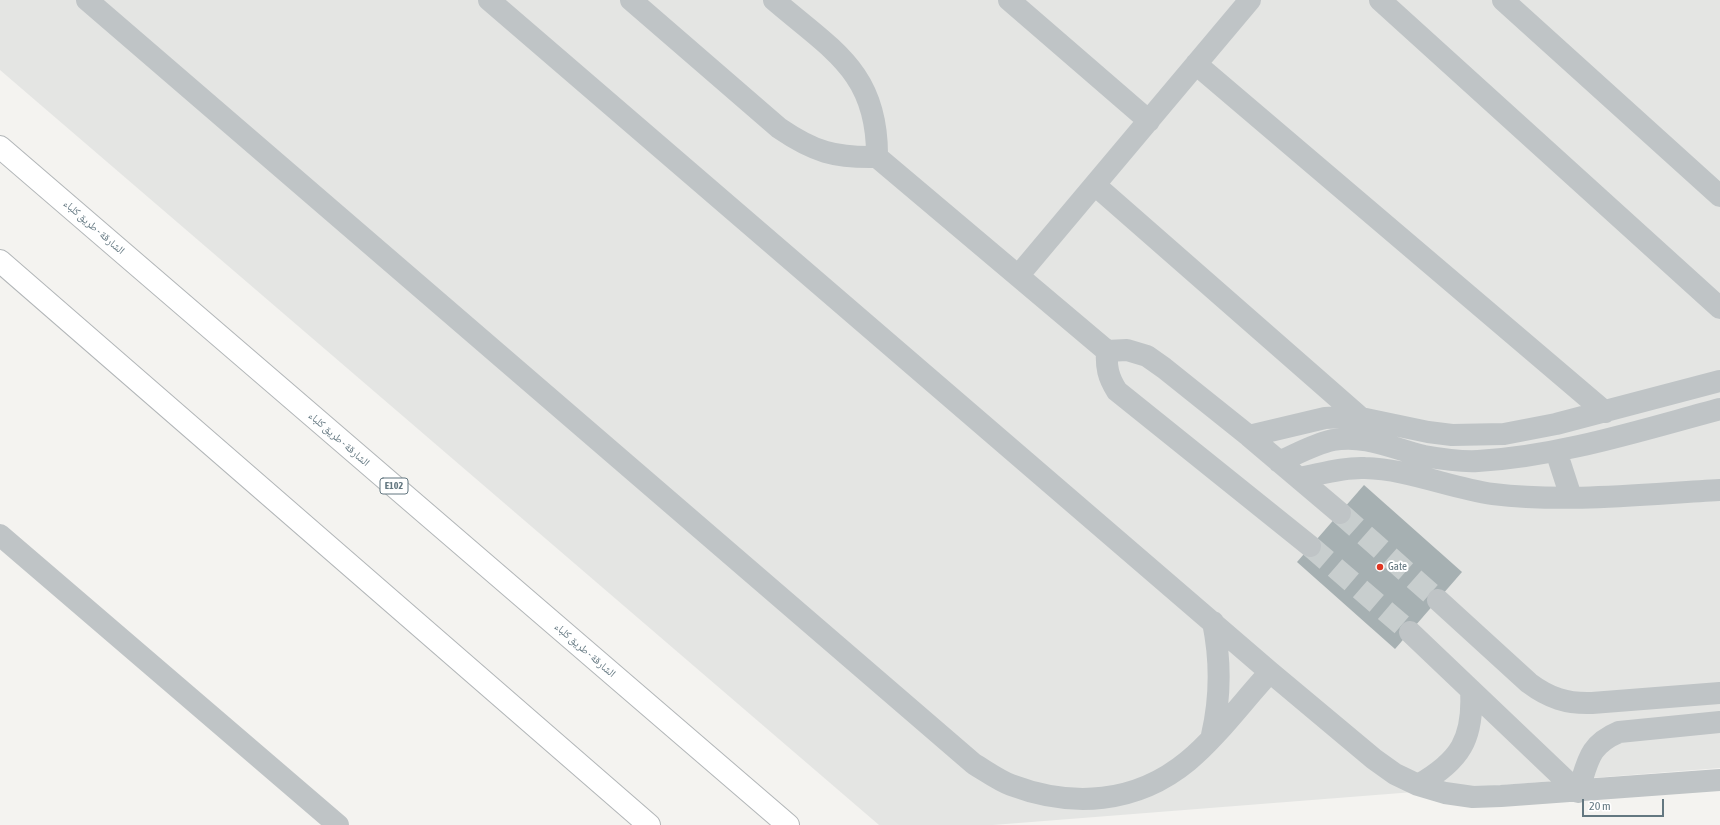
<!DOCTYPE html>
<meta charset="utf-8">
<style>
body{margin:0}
#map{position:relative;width:1720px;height:825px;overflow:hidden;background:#f4f3f0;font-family:"Asap Condensed",sans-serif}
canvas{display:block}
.scale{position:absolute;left:1582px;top:799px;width:82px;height:18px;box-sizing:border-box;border:2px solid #637780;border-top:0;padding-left:5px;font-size:12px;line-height:14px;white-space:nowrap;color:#637780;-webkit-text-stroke:3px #fff;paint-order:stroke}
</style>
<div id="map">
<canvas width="1720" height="825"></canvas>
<div class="scale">20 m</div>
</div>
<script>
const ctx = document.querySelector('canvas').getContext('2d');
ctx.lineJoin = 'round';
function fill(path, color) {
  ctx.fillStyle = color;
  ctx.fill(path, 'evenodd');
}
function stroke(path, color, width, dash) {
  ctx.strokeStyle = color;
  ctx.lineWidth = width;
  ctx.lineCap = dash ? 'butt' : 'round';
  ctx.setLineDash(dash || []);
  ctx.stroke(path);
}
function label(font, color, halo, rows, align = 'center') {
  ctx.font = font + ' "Asap Condensed","Noto Naskh Arabic",sans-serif';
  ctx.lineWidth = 4;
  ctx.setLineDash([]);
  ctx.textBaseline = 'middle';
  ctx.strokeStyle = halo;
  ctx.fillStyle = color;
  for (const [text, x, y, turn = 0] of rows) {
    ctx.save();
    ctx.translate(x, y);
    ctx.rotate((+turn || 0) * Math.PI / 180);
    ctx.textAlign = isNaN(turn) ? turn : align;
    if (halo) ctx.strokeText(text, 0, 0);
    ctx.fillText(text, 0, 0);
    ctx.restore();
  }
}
const built = new Path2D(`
 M0,0h1720v768l-727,57h-114l-879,-755z`);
const building = new Path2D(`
 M1364,485l98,87 -67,77 -98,-87z`);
const minorTunnel = new Path2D(`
 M1340,513l98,87
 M1310,546l100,86`);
const minor = new Path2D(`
 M87,0l887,764c12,7 24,16 37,21 61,23 125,19 177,-24 29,-24 56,-61 82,-89
 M489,0l781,672 104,87 21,15 23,11 27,8 28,4 28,-1 219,-16
 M631,0l148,128c35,24 56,30 98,29l230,194 20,-1 20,6 17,12 85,68 91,77
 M774,0c58,50 104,72 103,157
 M1009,0l140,121
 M1380,0l340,308
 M1503,0l217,196
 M1196,64l409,348
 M1095,185l266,233
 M1018,276l232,-276
 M1107,351c-1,16 1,26 10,40l193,155
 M1249,436l76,-18 18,-1 18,1 67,14 24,3 52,-1 52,-10 164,-43
 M1556,451l15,46
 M1279,462c18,-8 35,-18 54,-22 32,-6 61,9 91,16 17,3 37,6 54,5 83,-5 163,-31 242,-52
 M1299,478c22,-4 44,-11 66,-10 43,1 85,20 128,26 74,9 152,0 227,-4
 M0,535l338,290
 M1438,600l91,83c20,15 38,21 63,20l128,-10
 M1410,632l168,160c10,-30 10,-47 41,-60l101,-10
 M1212,735c9,-39 9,-74 1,-113
 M1418,785c42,-24 56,-46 53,-95`);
const highway = new Path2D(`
 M0,147l788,678
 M0,261l649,564`);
const markers = [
 [1380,567,4,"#e03623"]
];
const shields = [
 [394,486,28]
];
const shieldNames = [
 ["E102",394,486]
];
const streetNames = [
 ["الشارقة - طريق كلباء",94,227,41],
 ["الشارقة - طريق كلباء",339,439,41],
 ["الشارقة - طريق كلباء",585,650,41]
];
const poiNames = [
 ["Gate",1388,567]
];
fill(built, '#e4e5e3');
fill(building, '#a6b0b2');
stroke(minorTunnel, '#c8cece', 22, [22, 11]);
stroke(highway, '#b2b6b8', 24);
stroke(minor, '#bfc4c6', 22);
stroke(highway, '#fff', 22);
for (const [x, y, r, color] of markers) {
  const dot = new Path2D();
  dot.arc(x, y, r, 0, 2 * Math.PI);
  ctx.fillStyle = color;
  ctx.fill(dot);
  stroke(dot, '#fff', 1.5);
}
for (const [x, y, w] of shields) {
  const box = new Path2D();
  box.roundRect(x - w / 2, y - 8, w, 16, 3);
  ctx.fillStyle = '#fff';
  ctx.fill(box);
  stroke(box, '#637780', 1);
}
label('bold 10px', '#637780', null, shieldNames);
label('11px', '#637780', '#fff', streetNames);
label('11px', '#637780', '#fff', poiNames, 'left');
</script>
